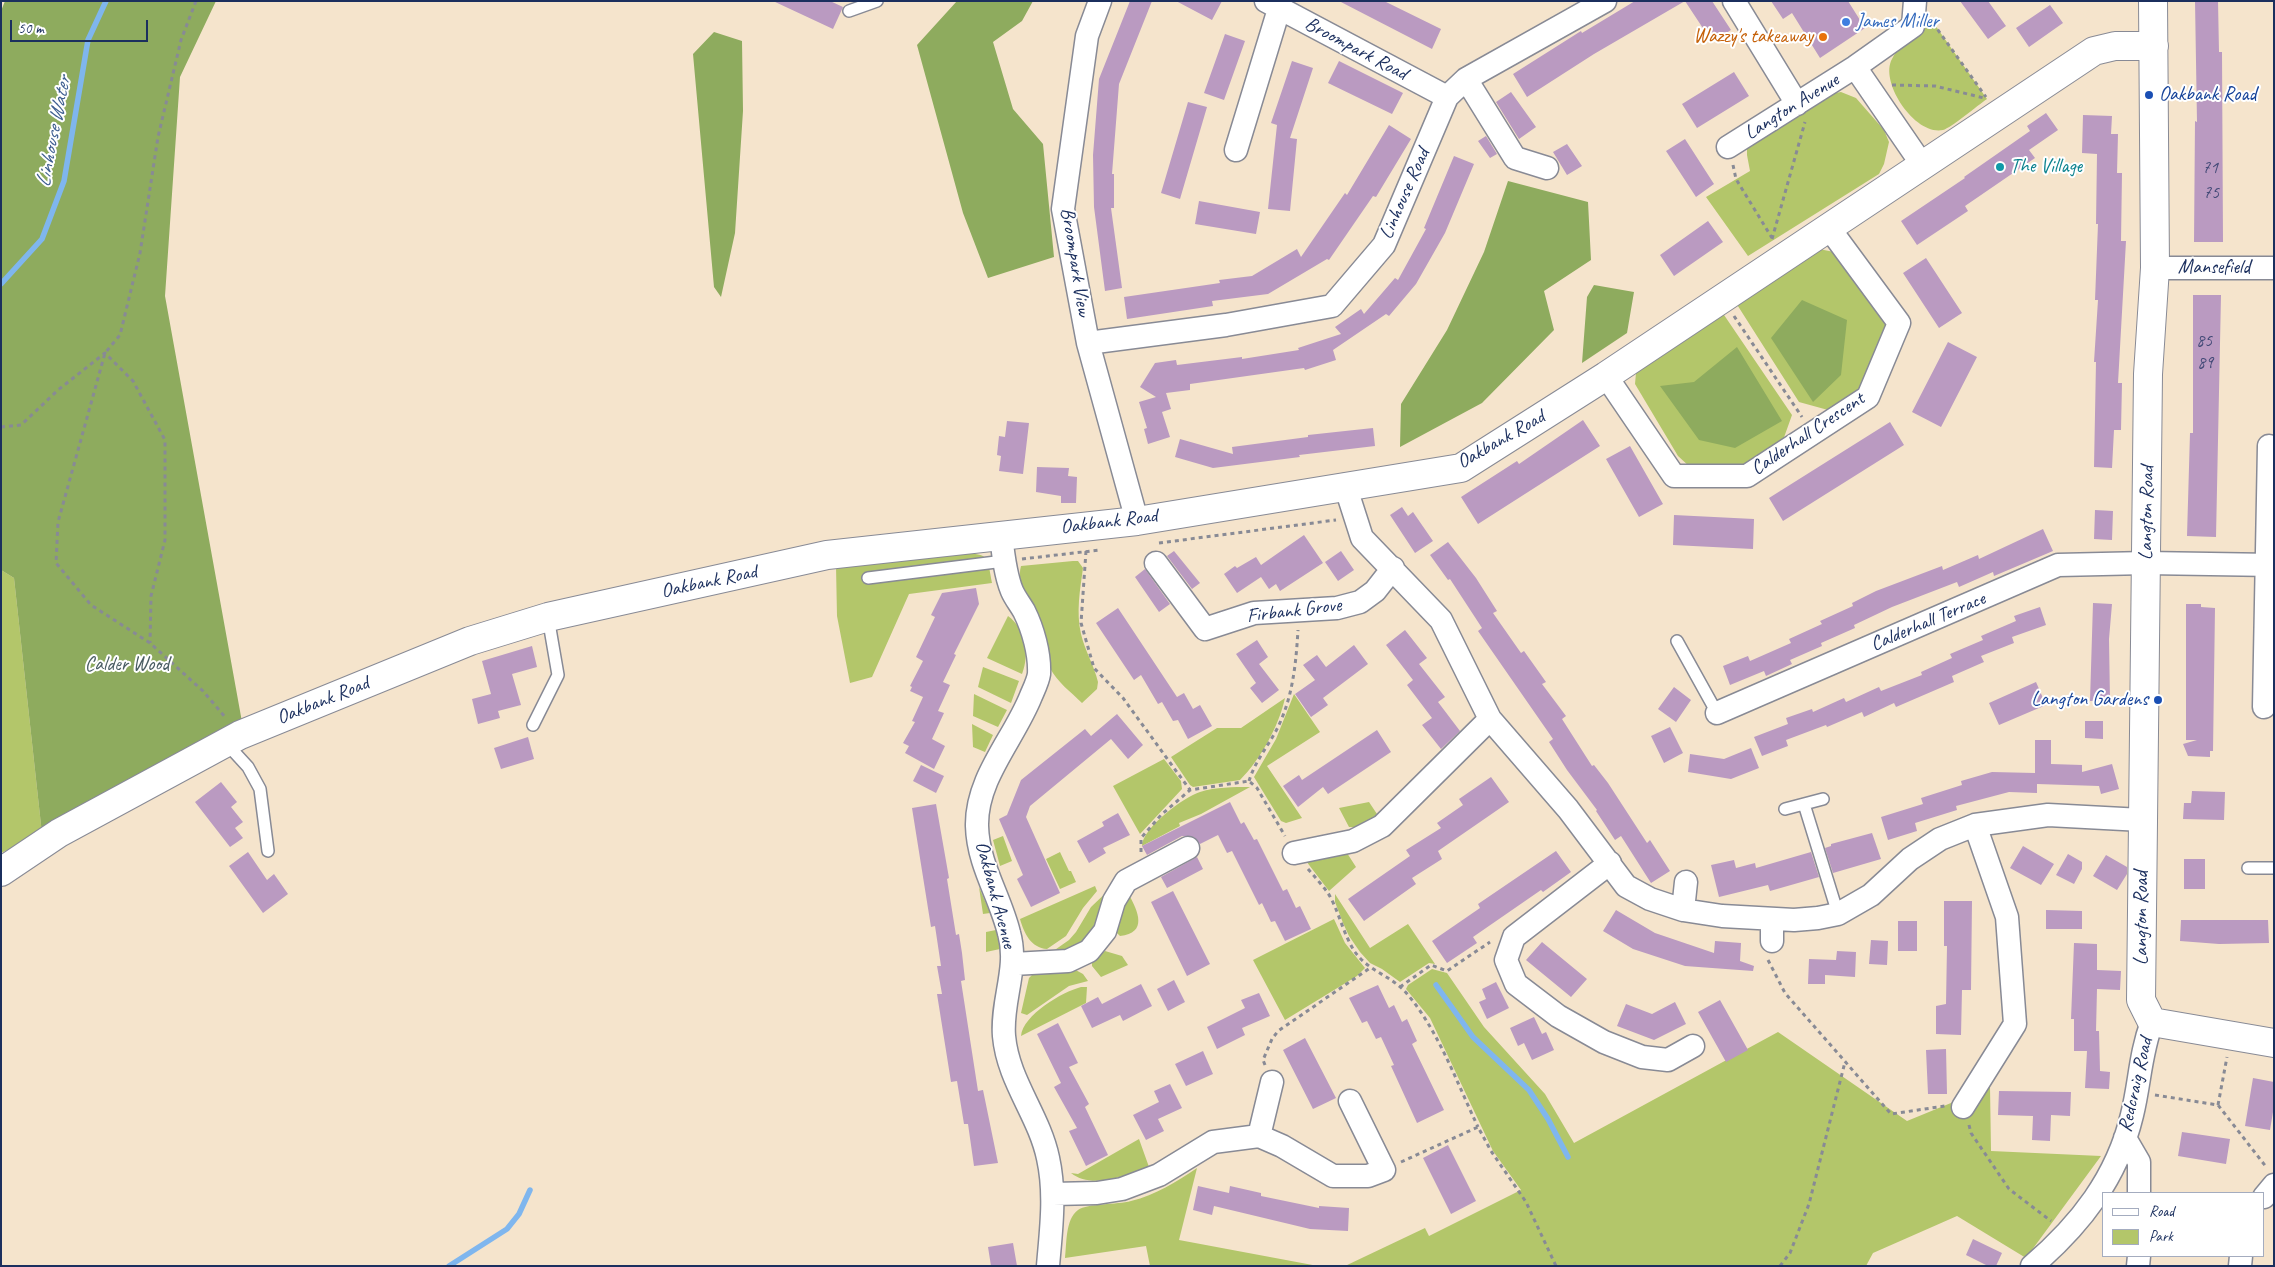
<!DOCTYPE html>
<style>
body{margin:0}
#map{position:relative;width:2275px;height:1267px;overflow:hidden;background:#f5e4cc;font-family:Caveat,sans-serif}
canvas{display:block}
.frame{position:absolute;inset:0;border:2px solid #1b2f5e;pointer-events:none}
.legend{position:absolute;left:2102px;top:1192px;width:162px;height:65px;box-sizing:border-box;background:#fff;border:1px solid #a4acbf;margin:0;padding:6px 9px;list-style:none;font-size:15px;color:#1b2f5e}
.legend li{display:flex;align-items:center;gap:10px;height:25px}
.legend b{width:25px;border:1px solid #a4acbf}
.scale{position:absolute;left:10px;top:20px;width:138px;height:22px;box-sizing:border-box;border:2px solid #1b2f5e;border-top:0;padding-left:6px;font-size:15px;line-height:18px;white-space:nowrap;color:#1b2f5e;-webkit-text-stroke:4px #fff;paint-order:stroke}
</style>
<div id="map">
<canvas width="2275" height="1267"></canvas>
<div class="frame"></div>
<ul class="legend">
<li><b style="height:6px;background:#fff"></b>Road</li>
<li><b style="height:14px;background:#b3c66a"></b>Park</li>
</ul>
<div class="scale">50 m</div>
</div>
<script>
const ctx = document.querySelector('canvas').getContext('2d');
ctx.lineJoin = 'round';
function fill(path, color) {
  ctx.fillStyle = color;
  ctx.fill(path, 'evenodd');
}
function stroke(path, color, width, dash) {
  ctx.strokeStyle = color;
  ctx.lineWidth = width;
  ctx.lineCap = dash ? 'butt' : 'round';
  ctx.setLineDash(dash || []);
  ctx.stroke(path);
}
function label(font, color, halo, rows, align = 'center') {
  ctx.font = font + ' Caveat,sans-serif';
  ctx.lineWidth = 4;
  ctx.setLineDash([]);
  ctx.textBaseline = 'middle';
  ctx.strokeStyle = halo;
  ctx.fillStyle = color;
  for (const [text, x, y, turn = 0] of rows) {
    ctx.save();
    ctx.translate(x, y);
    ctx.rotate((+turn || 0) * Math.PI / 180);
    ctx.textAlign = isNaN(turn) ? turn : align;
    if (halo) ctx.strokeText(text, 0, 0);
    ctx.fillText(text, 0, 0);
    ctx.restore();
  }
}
const green = new Path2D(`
 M1928,15l59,84c-9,6 -36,29 -44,31 -28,6 -64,-48 -51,-71 9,-18 29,-22 36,-44z
 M1841,92l15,6 28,32 5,12 -5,22 -5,10 -131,82 -42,-59 44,-26 -3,-16v-10l76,-50z
 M1819,249l20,4 53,76 -25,58 -39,23 -29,-8 -63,-99z
 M1722,312l70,103 -10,28 -43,26 -49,-2 -12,-11 -43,-72 1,-11 6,-9z
 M962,554c28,-1 25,3 30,29l-83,11 -37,83 -22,6 -13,-67 -1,-50z
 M1073,561h5l5,7c-3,22 -7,44 -2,66 4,17 13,31 17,48l-1,7 -15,14c-11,-11 -25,-21 -32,-35 -7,-13 -2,-28 -7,-42 -8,-19 -28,-38 -22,-60z
 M1,570l13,8 28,256 -41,19z
 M1008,616c18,13 22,38 14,58l-35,-16z
 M983,667l36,14 -8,22 -33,-16z
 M974,694l33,16 -9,17 -25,-11z
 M1294,694l26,38 -53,34 35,52 -16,5 -5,-2 -27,-44 22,-38z
 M1285,698c-6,28 -25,62 -45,82l-47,7 -3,-2 -19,-28 46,-29h24z
 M972,724l21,11 -8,17 -12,-5z
 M1164,759l17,22 1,8 -42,45 -27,-48z
 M1250,787l-49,27 -22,9 1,3 -38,20c0,-18 42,-49 58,-54 16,-5 33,-5 50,-5z
 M1369,802l10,15 -23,10h-7l-10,-19z
 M1003,836l9,25 -12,5 -7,-26z
 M1060,852l9,19h2l5,11 -16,7 -14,-30z
 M1347,853l9,14 -27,24 -23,-30z
 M1095,886l2,5 -14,17 -17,28 -19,13c-16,-1 -23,-16 -27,-30z
 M1113,886l-19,43 -11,16 -34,9 20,-14 7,-8 15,-25z
 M979,887l11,26 -7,1z
 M1335,894l35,54 38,-24 27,40 -6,-1 -29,19 -18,-13 -12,-6 -10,-11 -11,-16 -6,-13 -8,-21z
 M1129,895c9,16 19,38 -9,41l-5,-5 3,-20z
 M1334,919l11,24 20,25 -8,8 -72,44 -32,-60z
 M996,930l4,19 -14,3v-20z
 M1105,951l17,5 6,9 -27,12 -9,-11v-5z
 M1072,968l11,6 5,7 -19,5 -42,29 -6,-2 8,-35 4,-4z
 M1432,969l15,4 37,54 61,67 29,49 204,-111 129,89 83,-34 1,64 110,5 -75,102 -69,-42 -84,37 -7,13h-521l80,-38 4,8 92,-46 -28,-39 -63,-133 -24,-29 2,-4z
 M1081,987h6l-1,16 -65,33c2,-21 41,-44 60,-49z
 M1139,1139l10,28c-22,8 -57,23 -78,6l7,1z
 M1197,1168l-18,72 139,26h-168l-4,-20 -81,12c2,-15 0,-38 13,-48 10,-7 39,-5 53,-9 25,-6 45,-19 66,-33z`);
const forest = new Path2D(`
 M5,1h211l-36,76 -15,219 77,426 -200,112 -28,-256 -13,-8v-559z
 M957,1h76l-11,20 -29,21 20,67 30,35 11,113 -66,21 -25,-65 -46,-168z
 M714,32l28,9 1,70 -8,122 -14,64 -7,-10 -21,-233z
 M1508,181l80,21 3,58 -47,31 10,39 -72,73 -82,44 1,-43 46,-74 37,-78z
 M1594,285l40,7 -7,41 -45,30 5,-66z
 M1802,300l45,20 -6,55 -28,27 -42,-64z
 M1737,347l45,74 -47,27 -36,-8 -39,-54 34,-4z`);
const stream = new Path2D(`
 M1,284l41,-45 22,-58 24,-141 18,-39
 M1436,985l37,52 56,53 19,29 20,38
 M449,1266l58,-37 12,-15 11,-24`);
const building = new Path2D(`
 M773,1h57l13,6 -10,22z
 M1130,1h22l-33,83 -7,90h2v34h-3l11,80 -17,3 -11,-84 -1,-52 6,-76z
 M1176,1h46l-10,19z
 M1339,1h45l57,28 -9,20z
 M1635,1h77l19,29 -19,12 -27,-41 -91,53 -67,43 -14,-23 68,-43 1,2z
 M1771,1h77l17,27 -45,30 -28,-45 -9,6z
 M1960,1h28l18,25 -18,13z
 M2195,1h23l1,51h3l1,190h-29l1,-121 2,1z
 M2050,5l13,18 -34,24 -13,-19z
 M1225,34l20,7 -21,59 -20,-7z
 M1292,61l21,7 -23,70 7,1 -7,72 -22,-2 9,-84 -6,-2z
 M1339,61l64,32 -11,21 -64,-31z
 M1734,72l15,24 -52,32 -15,-24z
 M1511,92l25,35 -17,12 -23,-37z
 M1188,102l19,5 -27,92 -19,-6z
 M2046,113l12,17 -29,20 6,8 -70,48 3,5 -51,34 -16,-24 64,-43 -1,-1 66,-46 -3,-5z
 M2083,115l29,1 -1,18h7l-1,39h5l-1,68h5l-8,142h4l-1,47h-7l-2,38 -18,-1 2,-105h-2l4,-62h-3l3,-76h-2l1,-70 -15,-1z
 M1389,125l22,14 -35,58 -3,-1 -44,64 -2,-1 -59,35 -56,7 1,5 -86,13 -3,-22 96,-14 -1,-3 33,-4 45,-27 4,8 44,-64 2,2z
 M1486,136l11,18 -7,4 -12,-17z
 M1685,139l29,45 -18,13 -30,-46z
 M1567,144l15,22 -15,9 -14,-23z
 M1454,156l20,8 -29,69 -29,51 -27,32 -3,-2 -53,36 3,10 -31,10 -1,-2 -114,16v6l-24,3 5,16 -9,3 8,25 -22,7 -4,-15 3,-1 -8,-26 17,-5 -16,-10 15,-24 21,-3 1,5 65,-8v2l57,-9 -1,-2 43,-14 -6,-7 26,-18 3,5 31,-36 3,2 28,-51 -2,-1z
 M1199,201l61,11 -4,22 -61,-10z
 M1708,221l15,21 -49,34 -14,-21z
 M1926,258l36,55 -23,15 -36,-55z
 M2193,295h28l-5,242 -29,-1 3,-103h3z
 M1948,342l29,15 -36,70 -29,-15z
 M1583,420l17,26 -122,78 -17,-27 56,-36 2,3z
 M1007,421l22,2 -6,51 -24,-3 2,-15 -4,-1 2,-19 6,1z
 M1890,422l14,23 -121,76 -14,-23z
 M1373,428l2,18 -76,9 1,2 -87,11 -38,-11 5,-18 53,15 -1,-7 76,-10v-2z
 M1630,446l33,58 -24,13 -33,-58z
 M1037,467l32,1 -1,8 9,1 -1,26h-15v-7l-25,-4z
 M1402,507l6,9 5,-4 20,29 -18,12 -25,-38z
 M2095,510l18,1 -1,29 -18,-1z
 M1674,515l80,4 -1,30 -80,-4z
 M2043,529l10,22 -59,25 -1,-4 -34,15 -2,-5 -65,25 -38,18 1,3 -34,15 1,3 -32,14 2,4 -26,12 -2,-5 -34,14 -7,-19 25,-10 2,5 41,-18 -2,-4 33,-15 -2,-3 33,-15 -1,-3 24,-12 66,-25 1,4 35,-15 1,4z
 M1304,535l19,28 -43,28 -4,-7 -7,5 -8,-12 -24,16 -13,-19 11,-8 2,2 19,-11 5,8z
 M1448,542l28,36 21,33 -4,2 28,40 3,-2 22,31 -4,2 24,32 -4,3 30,47 2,-1 14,18 39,60 3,-3 20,31 -19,12 -30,-47 -6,4 -19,-29 1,-1 -30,-40 -18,-28 4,-3 -75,-108 4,-3 -32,-49 -2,1 -18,-25z
 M1174,551l26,32 -8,6 -25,-33z
 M1341,551l13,19 -16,11 -13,-19z
 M1145,569l25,35 -11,8 -24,-35z
 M976,588l3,16 -25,50 2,1 -13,27 7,3 -12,26 6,2 -12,26 13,7 -11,23 -29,-16 4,-7 -6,-3 12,-21 -3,-1 11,-24 -13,-6 2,-4 -2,-1 13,-25 -7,-4 19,-40 -4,-2 11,-22z
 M2093,603l19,1 -3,35 1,62h-20z
 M2186,604h15v3l14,1 -2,143h-3v6l-22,-1 -5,-12 14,-4h-11z
 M2040,607l6,18 -34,12 2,6 -33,13 3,6 -32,14 2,6 -58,25 -2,-4 -30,14 -2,-5 -35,15 -1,-2 -40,15 2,6 -26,10 -8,-19 34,-13 -2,-6 26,-9 1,3 31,-14 2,4 33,-15 2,4 41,-16 -1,-3 31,-14 -2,-4 33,-14 -2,-4 35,-15 -2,-5z
 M1118,608l59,89 7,-4 9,16 7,-4 12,21 -24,13 -10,-19 -5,1 -11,-19 -4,2 -17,-29 -7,5 -38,-57z
 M1405,630l22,28 -8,6 26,33 -7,5 22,29 -19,18 -19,-24 10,-7 -25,-33 6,-5 -27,-35z
 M1257,640l11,17 -9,7 20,26 -17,13 -12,-15 6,-5 -20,-29z
 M1354,645l14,19 -45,34 5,7 -17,12 -16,-23 20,-14 -12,-15 14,-10 9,12z
 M532,646l5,21 -25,7 9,31 -23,6 2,7 -22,6 -6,-25 19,-5 -9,-33z
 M2036,682l10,23 -47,20 -10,-22z
 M1674,687l17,13 -15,22 -18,-13z
 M1117,714l26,31 -15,14 -17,-20 -81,67 -4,11 34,76 -29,14 -14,-28 6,-4 -24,-56 8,-4 14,-35 64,-51 6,7z
 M2085,721h18v18l-18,-1z
 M1670,727l13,26 -19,10 -13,-27z
 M1377,730l14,22 -63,42 -5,-7 -25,20 -15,-21 16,-11 3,5z
 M528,737l6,22 -33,10 -7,-21z
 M2035,740h16v24l31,1v7l30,-8 7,25 -18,5 -2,-8 -62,-2v9l-28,-1 -53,14 1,4 -42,13 2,8 -29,9 -7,-23 42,-13 -2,-6 41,-13 -1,-4 31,-9 43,1z
 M1751,748l8,20 -28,11 -43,-7 2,-18 34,5z
 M921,765l23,11 -8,17 -23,-12z
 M1491,777l18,25 -71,49 4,8 -30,19 4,6 -52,37 -16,-22 62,-43 -4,-6 35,-22 -4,-5 26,-18 -4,-6z
 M221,782l16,20 -6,5 12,15 -8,6 8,10 -13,9 -35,-45z
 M2192,791l33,1 -1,28 -41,-1 1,-16h7z
 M1230,802l11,22 3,-2 10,18 3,-1 26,52 4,-2 9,19 4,-2 11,23 -26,12 -10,-20 -4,1 -9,-19 -3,2 -27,-54 -5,2 -9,-18 -18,9 -6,-7 -12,-1 -35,19 -5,-9z
 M936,804l13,74 -2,1 9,56 3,-1 3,19 3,27 -4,1 17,110 5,-1 15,73 -24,3 -6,-42h-4l-7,-43 -6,1 -14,-88h5l-5,-28h4l-6,-40 -4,1 -19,-119z
 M1118,813l12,22 -27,13 3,5 -17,10 -12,-22 27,-15 -2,-4z
 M1872,833l9,26 -48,14 -8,-25 6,-2v-2z
 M2023,846l31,18 -13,21 -31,-17z
 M1556,851l15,21 -28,20 -2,-2 -68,47 4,6 -30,20 -15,-22 48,-33 -2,-4z
 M248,852l19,28 7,-6 14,20 -25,19 -34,-47z
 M1811,852l8,25 -49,14 -2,-6 -49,12 -8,-32 23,-5 2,8 19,-5 1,5z
 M2068,854l14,8v7l-8,15 -18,-9z
 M2106,855l21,12v7l-10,16 -24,-14z
 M1197,857l6,12 -36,19 -6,-11z
 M2184,859h21v30h-21z
 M1173,891l37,73 -23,12 -36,-74z
 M1944,901h28l-1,89h-9l-1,45 -25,-1v-28l10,-2 1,-58h-3z
 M1616,910l39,23 59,20 1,-12 26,2 -1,18 14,5 -1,5 -68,-5 -52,-17 -30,-18z
 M2046,910l36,1v18h-36z
 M2181,920h87l1,23 -50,1 -39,-3z
 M1898,921h19v30h-19z
 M1871,940l17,1 -1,24 -18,-1z
 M1542,942l45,37 -16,18 -45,-37z
 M2074,943l23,1v26l24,1 -1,19 -23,-1 -1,42h3l1,40 10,1 -1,17 -24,-1 2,-37h-13v-32h-3z
 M1837,951l19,1 -1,25 -30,-2v9h-17l1,-25 27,1z
 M1174,980l11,22 -17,9 -11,-22z
 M1496,982l13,26 -22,11 -8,-17 7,-3 -4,-10z
 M1141,984l11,22 -29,15 -3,-6 -28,13 -11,-22 17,-9 4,7z
 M1378,985l11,23 5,-3 8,17 5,-3 10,22 -5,3 32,66 -27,13 -26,-57 3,-1 -13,-28 -5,2 -9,-18 -5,2 -13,-25z
 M1259,993l11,23 -28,12 3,7 -28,14 -10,-22 38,-19 -4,-8z
 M1720,1000l28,50 -22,12 -28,-50z
 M1675,1002l11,22 -32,16 -37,-14 9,-22 26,10z
 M1534,1017l8,17 4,-2 8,18 -22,10 -8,-17 -6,3 -8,-18z
 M1058,1023l20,40 -9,4 20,37 -4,3 23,48 -22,11 -17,-35 8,-3 -23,-41 7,-4 -24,-49z
 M1305,1038l31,60 -23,11 -30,-59z
 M1946,1049l1,45h-19l-2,-44z
 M1203,1051l10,23 -27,12 -11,-22z
 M2253,1078l21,4v24l-4,24 -25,-4z
 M1170,1084l12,24 -24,11 6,12 -18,9 -13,-25 26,-13 -5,-11z
 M1999,1091l72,1 -1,24 -19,-1 -1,26 -18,-1 1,-24 -35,-1z
 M2182,1132l48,7 -4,25 -48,-8z
 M1448,1145l28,56 -25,13 -28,-56z
 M1198,1186l31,7 1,-7 31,7v3l58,12v-2l30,2 -1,23 -38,-2 -96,-23 -2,9 -19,-5z
 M1973,1239l29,14 -6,13h-8l-22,-11z
 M1013,1243l4,23h-26l-3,-19z`);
const path = new Path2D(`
 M196,1l-15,39 -23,97 -18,116 -20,82 -15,18 -47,169 -2,41 35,42 59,38 53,48 22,26
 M1933,23l53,74
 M1892,85l43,1 49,12
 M1733,165l3,14 36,59
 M1772,239l33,-117
 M1734,316l68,101
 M1,427l20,-2 37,-35 47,-37 28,28 32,59v100l-14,56 -1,47
 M1159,543l177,-23
 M1086,551l-5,72 13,45 29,30 67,92
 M1022,559l78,-9
 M1249,781c6,-20 20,-36 29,-54 15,-31 18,-64 20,-97
 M1141,852v-14l20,-23 29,-25 59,-9 8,7 28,48
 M1308,869c7,8 14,16 20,24 11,18 15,41 27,59 14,20 38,24 53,43 31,37 49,88 70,132
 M1768,960l17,33 106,121 54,-8
 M1400,987l31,-22 16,6 43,-29
 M1265,1065l-2,-5 9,-21 6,-8 92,-63
 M2155,1095l63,10 49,63
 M2218,1105l9,-48
 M1969,1125l2,8 38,56 42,32
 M1401,1162l77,-35 13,24 35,51 30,64
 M1780,1266l10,-13 19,-49 36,-142`);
const lane = new Path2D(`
 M849,11l28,-10
 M868,578l136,-17
 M1677,641l40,72
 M533,725l25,-50 -10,-58
 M226,743l22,24 12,22 8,62
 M1804,804l34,110
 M1785,809l38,-10
 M2248,868h26`);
const street = new Path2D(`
 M1100,1l-13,35 -24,173 25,134 49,178
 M1266,1l181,96
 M1734,1l63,103
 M1855,67l68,99
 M1466,79l49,79 32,10
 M1728,147l127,-80 58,-41 2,-25
 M1236,150l43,-141
 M2155,268h119
 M1088,343l138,-18 106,-19 52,-61 63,-148 19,-18 139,-78
 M1606,376l68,100h73l121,-79 31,-74 -70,-95
 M1345,485l17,53 79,82 49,99 78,90 58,77 24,13 33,11 39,6 72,4 24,-2 20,-4 33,-19 39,-36 30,-20 35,-14 73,-10 94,5
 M1001,535c2,18 4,39 11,56 3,7 8,13 12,20 9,18 16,43 15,63 -1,7 -5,15 -8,22 -17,43 -55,82 -54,130 1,39 23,70 32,107 10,35 -8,68 -5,103 4,45 35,79 44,122 8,36 3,72 0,108
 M1156,563l49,66 49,-16 83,-5 23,-6 15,-11 18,-23
 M2264,707l5,-261
 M1717,713l341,-148 88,-2 128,2
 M1294,853l59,-12 29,-15 108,-107
 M1610,863l-96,74 -8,23 10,24 42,32 46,26 38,15 26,3 25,-14
 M1683,910l3,-28
 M1772,941v-22
 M1013,964l55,-3 21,-10 16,-20 9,-30 12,-20 62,-33
 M1963,1107l52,-83 -8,-107 -32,-92
 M1259,1136l13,-54
 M2125,1138l14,24v31
 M1053,1194l44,-1 25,-4 37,-14 54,-33 46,-6 23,10 51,30h35l16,-6 -34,-69
 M2264,1197l10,-12
 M2032,1266c48,-41 85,-88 100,-151 8,-32 8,-61 20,-93
 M2138,1266l1,-10
 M2240,1266l1,-10`);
const secondary = new Path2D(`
 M2153,1l2,267 -7,106 -7,626 11,22 122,21
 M1,872l58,-39 181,-98 230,-94 78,-24 279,-62 310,-34 324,-53 145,-92 488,-325 21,-5h39`);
const markers = [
 [1846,22,5,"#3f7fe0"],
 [1823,37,5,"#e8710a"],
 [2149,95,5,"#1a4fb4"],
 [2000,167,5,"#0f9aa8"],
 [2158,700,5,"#1a4fb4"]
];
const numberNames = [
 ["71",2210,168],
 ["75",2211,193],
 ["85",2204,341],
 ["89",2205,363]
];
const shopNames = [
 ["James Miller",1856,22]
];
const foodNames = [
 ["Wazzy's takeaway",1813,37]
];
const streetNames = [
 ["Broompark Road",1356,49,28],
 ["Langton Avenue",1792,107,-32],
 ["Linhouse Road",1405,194,-66],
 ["Broompark View",1075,262,81],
 ["Mansefield",2214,268],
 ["Calderhall Crescent",1808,434,-34],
 ["Oakbank Road",1501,440,-30],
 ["Langton Road",2147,513,-89],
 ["Oakbank Road",1109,522,-7],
 ["Oakbank Road",709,582,-12],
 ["Firbank Grove",1294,611,-7],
 ["Calderhall Terrace",1928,622,-23],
 ["Oakbank Road",323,701,-22],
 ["Oakbank Avenue",995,895,75],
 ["Langton Road",2142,918,-90],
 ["Redcraig Road",2136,1085,-77]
];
const transitNames = [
 ["Oakbank Road",2159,95],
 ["Langton Gardens",2148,700,"right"]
];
const cultureNames = [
 ["The Village",2010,167]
];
const parkNames = [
 ["Calder Wood",127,665]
];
const waterNames = [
 ["Linhouse Water",54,132,-79]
];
fill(green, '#b3c66a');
fill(forest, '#8eab5e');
stroke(stream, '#7fb6ee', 5.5);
fill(building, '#ba9ac1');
stroke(lane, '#888a95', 14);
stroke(street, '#888a95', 25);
stroke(secondary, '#888a95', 30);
stroke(path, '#888a95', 3, [4, 4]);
stroke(lane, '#fff', 11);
stroke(street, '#fff', 22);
stroke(secondary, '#fff', 28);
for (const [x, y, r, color] of markers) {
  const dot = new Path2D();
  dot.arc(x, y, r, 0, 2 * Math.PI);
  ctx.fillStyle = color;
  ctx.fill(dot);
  stroke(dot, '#fff', 2);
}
label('18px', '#434a77', null, numberNames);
label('20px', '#366cbe', '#fff', shopNames, 'left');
label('20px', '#c56008', '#fff', foodNames, 'right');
label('20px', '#1b2f5e', '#fff', streetNames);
label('20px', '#164399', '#fff', transitNames, 'left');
label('20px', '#0d838f', '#fff', cultureNames, 'left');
label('20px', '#495c62', '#fff', parkNames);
label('italic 21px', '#3e5e90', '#fff', waterNames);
</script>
